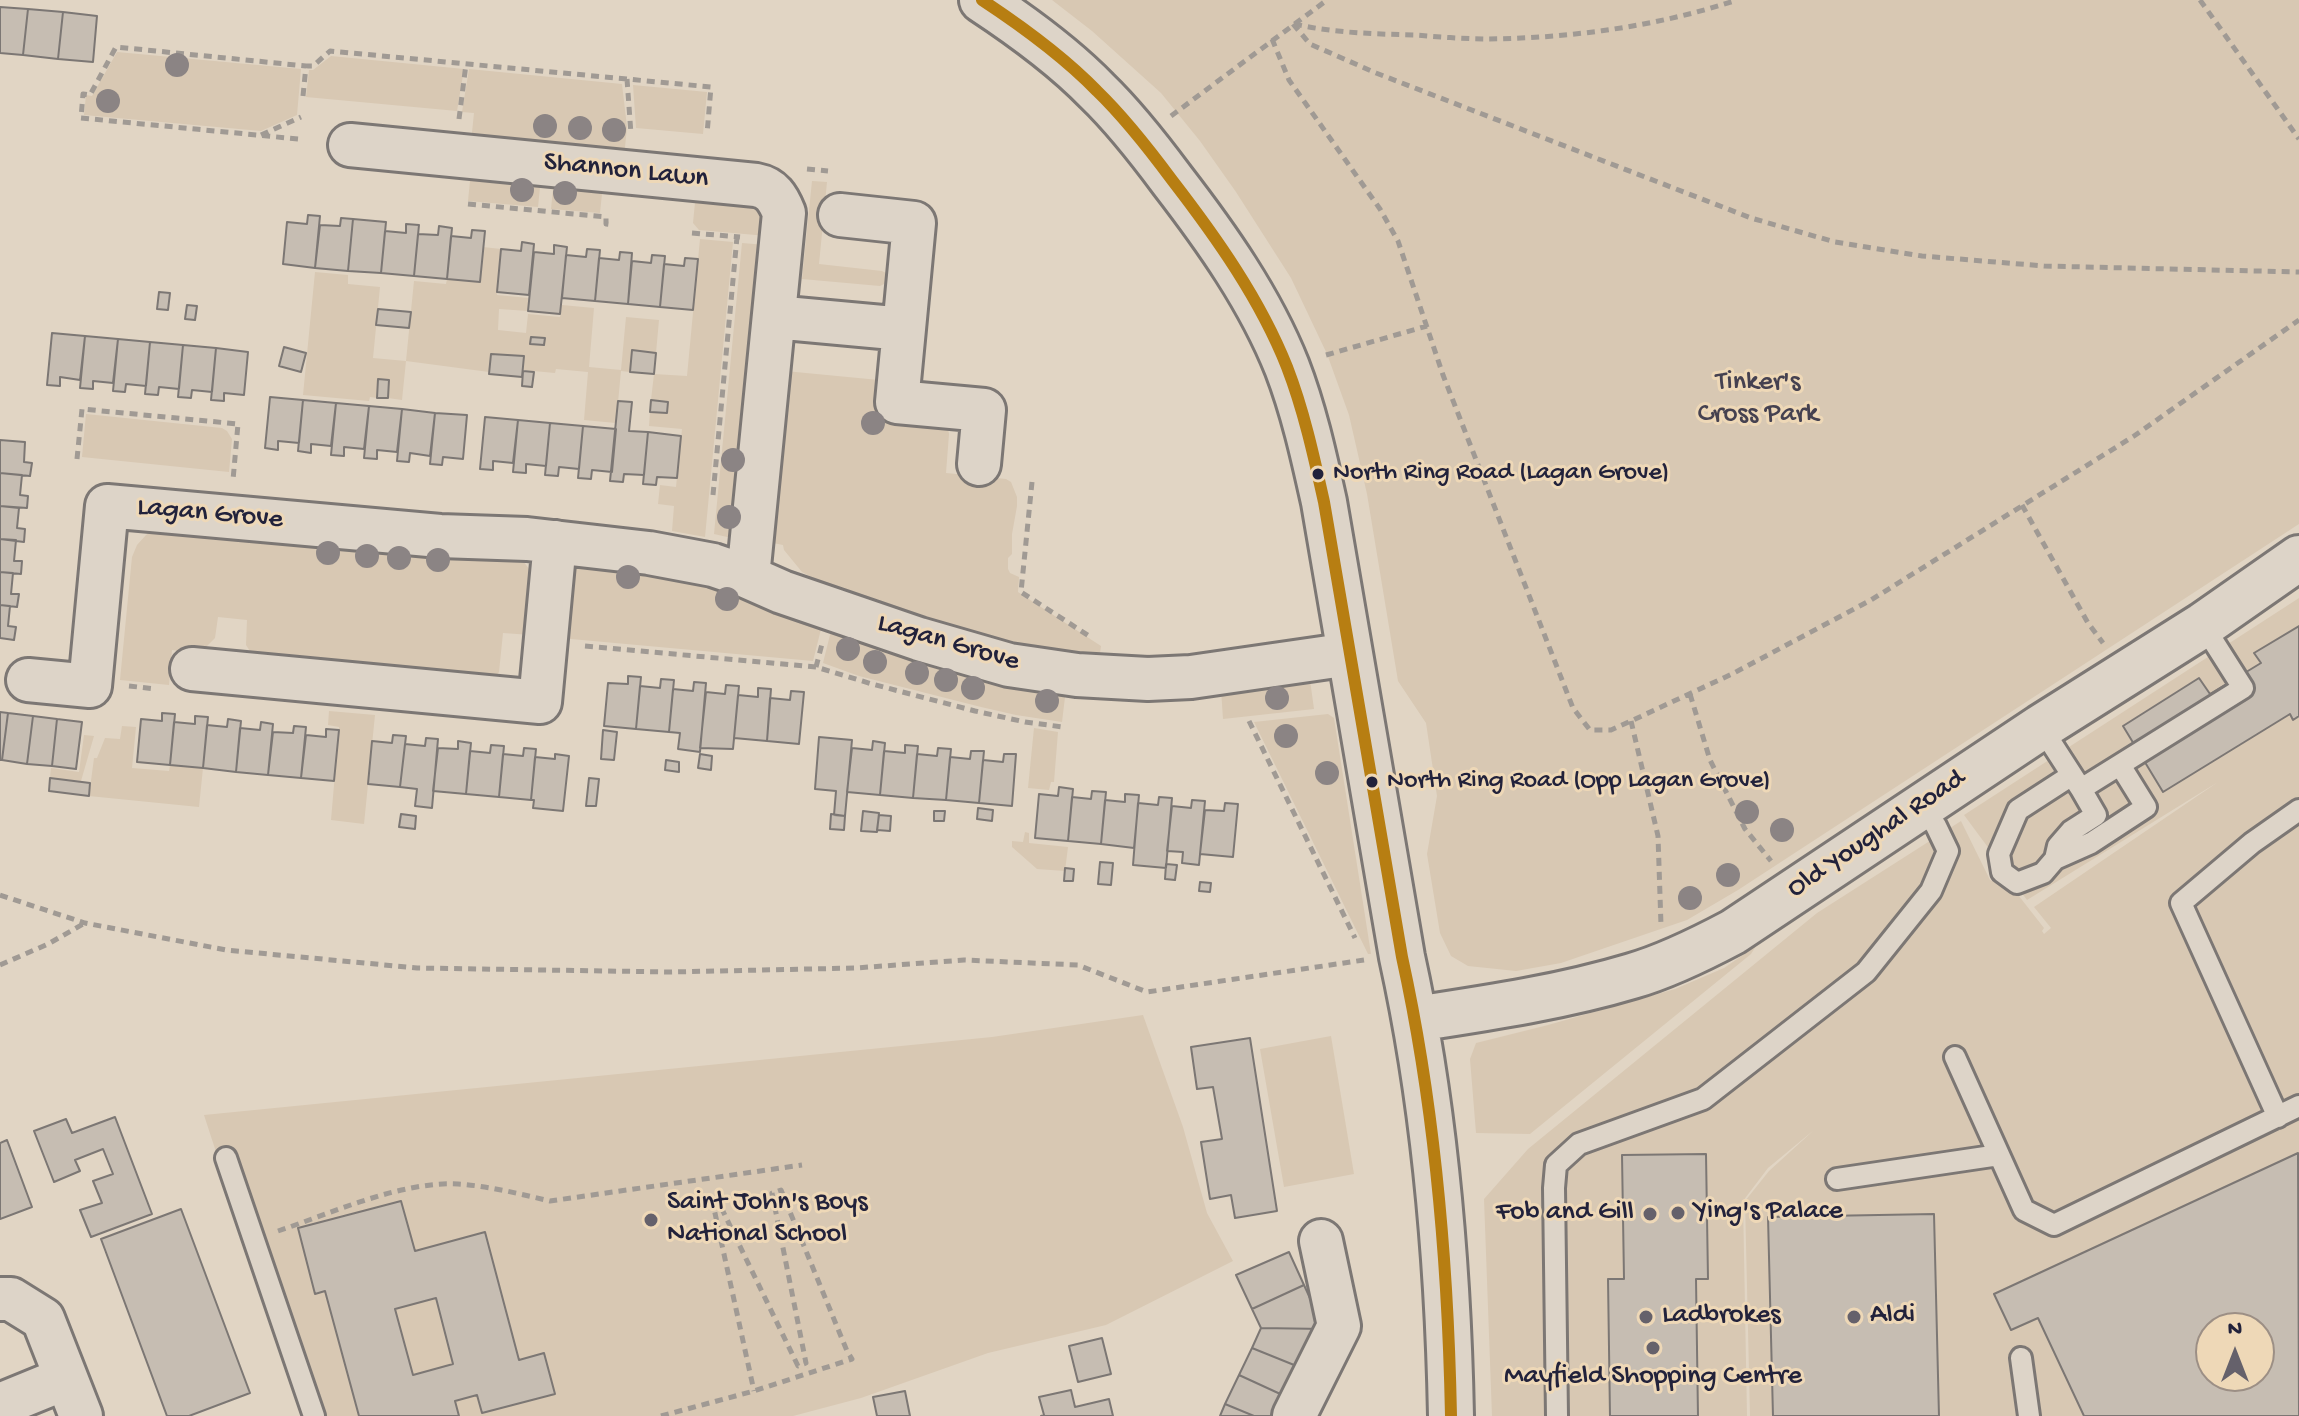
<!DOCTYPE html>
<style>
body{margin:0}
#map{position:relative;width:2299px;height:1416px;overflow:hidden;background:#e1d5c4;font-family:"Gochi Hand",sans-serif}
canvas{display:block}
.north{position:absolute;left:2195px;top:1312px;width:80px;height:80px;box-sizing:border-box;background:#eed8b7;border:2px solid #9c8f85;border-radius:50%;rotate:0deg;font-size:22px;font-weight:700;line-height:32px;text-align:center;color:#22223b}
.north::after{content:'';display:block;margin:auto;width:28px;height:36px;background:#65616b;clip-path:polygon(50% 0,100% 100%,50% 72%,0 100%)}
</style>
<div id="map">
<canvas width="2299" height="1416"></canvas>
<div class="north">N</div>
</div>
<script>
const ctx = document.querySelector('canvas').getContext('2d');
ctx.lineJoin = 'round';
function fill(path, color) {
  ctx.fillStyle = color;
  ctx.fill(path, 'evenodd');
}
function stroke(path, color, width, dash) {
  ctx.strokeStyle = color;
  ctx.lineWidth = width;
  ctx.lineCap = dash ? 'butt' : 'round';
  ctx.setLineDash(dash || []);
  ctx.stroke(path);
}
function label(font, color, halo, rows, align = 'center') {
  ctx.font = font + ' "Gochi Hand",sans-serif';
  ctx.lineWidth = 6;
  ctx.setLineDash([]);
  ctx.textBaseline = 'middle';
  ctx.strokeStyle = halo;
  ctx.fillStyle = color;
  for (const [text, x, y, turn = 0] of rows) {
    ctx.save();
    ctx.translate(x, y);
    ctx.rotate((+turn || 0) * Math.PI / 180);
    ctx.textAlign = isNaN(turn) ? turn : align;
    if (halo) ctx.strokeText(text, 0, 0);
    ctx.fillText(text, 0, 0);
    ctx.restore();
  }
}
const built = new Path2D(`
 M1052,0h1247v524l-561,366 -51,30 -126,43 -45,8 -48,-5 -17,-10 -11,-23 -13,-79 10,-58 -11,-73 -28,-42 -31,-187 -18,-79 -22,-61 -36,-76 -55,-86 -36,-51 -39,-48 -69,-62z
 M117,52l184,17 -4,46 -36,16 -177,-16 2,-20 6,1z
 M331,56l133,13 -7,42 -151,-14 3,-27h4z
 M469,69l153,15 5,43 -3,30 -153,-15 3,-29 -12,-1z
 M633,85l74,7 -4,42 -67,-6z
 M471,171l70,6 -3,30 -70,-6z
 M554,179l49,5 -3,29 -49,-4z
 M812,181l15,1 -8,82 63,7 4,2 2,5 -2,5 -6,3 -78,-7z
 M696,192l44,4 23,14 4,26 -68,-6 -6,-7z
 M700,239l33,3 -28,295 -33,-6 2,-25 -16,-2 2,-19 16,2 6,-58 -33,-3 1,-14 17,1 1,-11 -17,-2 3,-26 33,2z
 M742,243l24,2 -30,294 -22,-5z
 M483,247l18,2 -4,46 32,3 -1,13 -29,-2 -1,21 28,3 2,-19 32,3 2,-12 32,3 -5,59 32,3 5,-53 33,3 -3,33 -23,-3 -3,22 -9,-1 -5,52 -32,-3 4,-48 -32,-3 -1,4 -32,-3v-14l-32,-2 -2,18 -83,-11 -4,39 -14,-2 1,-17 -11,-1 -1,18 -7,-1 -1,4 -66,-6 12,-123 33,3v9l32,3 -7,71 33,3 8,-80 32,3 1,-5 33,3z
 M785,371l94,9 -3,35 65,7 7,7 1,5 -3,39 60,6 5,3 6,15v9l-5,28v20l-4,4v11l2,4 9,4 -1,15 83,54 -1,7 -5,1 -67,-9 -78,-18 -126,-43 -22,-12 -18,-22 -1,-5 -15,-3z
 M86,414l136,14 5,3 5,8 -3,33 -147,-15z
 M156,529l355,24 12,8 13,17 -5,57 -28,-2 -4,39 -6,8 -238,-21 -9,-14 1,-25 -29,-3 -3,21 -11,11 -8,4 -24,-3 -3,35 -49,-5 12,-123 5,-12 9,-10z
 M597,560l76,12 149,53 -9,36 -253,-23 11,-65 5,-6z
 M2299,598v818h-549l-5,-215 24,-30 45,-41 -46,38 -25,33 4,215h-255l-8,-217 44,-50 289,-236 144,-92 29,59 25,11 29,37 -2,3 2,3 7,-6 -17,-21 184,-125 -191,118 -63,-85zM2211,1328h48v48h-48z
 M832,627l234,62 -4,33 -46,-7 -35,-8 -122,-31 -36,-13z
 M1310,680l4,29 -91,10 -2,-30z
 M329,711l46,4 -11,109 -33,-4 8,-93 -11,-2z
 M1328,714l6,4 37,236h-3l-114,-232z
 M122,726l14,1 -4,41 37,3 1,-6 33,3 -4,39 -110,-11 5,-38h3l8,-20 15,1z
 M1034,728l24,4 -4,50h-3l-2,8 -21,-2z
 M84,735l10,1 -13,45 -31,-3 1,-10 28,4z
 M1025,832l4,1v10l39,4 -3,24 -28,-2 -25,-22v-6l11,1z
 M1756,946l-5,8 -221,180 -54,-1 -6,-74 6,-16 72,-18 127,-36 49,-21z
 M1143,1015l40,112 24,86 26,48 -127,64 -118,28 -127,45 -68,18h-491l-98,-301 788,-78z
 M1331,1036l23,138 -70,13 -24,-138z`);
const building = new Path2D(`
 M0,7l28,2 -5,46 -23,-2z
 M28,9l35,3 -5,47 -35,-4z
 M63,12l34,4 -4,46 -35,-3z
 M308,215l12,1 -5,52 -32,-4 4,-42 20,2z
 M341,218l12,1 -5,52 -33,-3 5,-43 20,1z
 M353,219l33,3 -5,51 -33,-2z
 M406,224l13,1 -5,51 -33,-3 4,-42 21,2z
 M439,226l13,2 -5,51 -33,-3 4,-42 20,1z
 M472,230l13,1 -5,51 -33,-3 4,-43 20,2z
 M522,242l12,2 -5,51 -32,-3 4,-43 20,2z
 M554,245l13,2 -7,67 -32,-3 6,-59 20,2z
 M587,249l13,1 -5,51 -33,-3 4,-43 20,2z
 M620,252l12,1 -4,51 -33,-3 4,-43 20,2z
 M652,255l13,1 -5,51 -32,-3 4,-43 19,2z
 M685,258l13,1 -5,51 -33,-3 4,-43 20,2z
 M159,292l11,1 -2,17 -11,-1z
 M187,305l10,1 -2,14 -10,-1z
 M378,309l33,3 -2,16 -33,-3z
 M52,333l33,3 -5,44 -20,-3v9l-13,-1z
 M85,336l33,3 -5,44 -20,-2v8l-13,-1z
 M531,337l14,1 -1,7 -14,-1z
 M118,339l32,3 -4,44 -20,-2 -1,8 -12,-1z
 M150,342l33,3 -4,44 -20,-2 -1,8 -13,-1z
 M183,345l33,3 -4,44 -20,-2 -1,8 -13,-1z
 M284,347l22,6 -5,19 -22,-6z
 M216,348l32,4 -4,43 -20,-2v8l-13,-1z
 M632,350l24,3 -2,21 -24,-2z
 M491,354l33,2 -2,21 -33,-3z
 M523,371l11,1 -2,15 -10,-1z
 M378,379l11,1 -1,18h-11z
 M270,397l33,3 -4,43 -21,-2v9l-13,-2z
 M303,400l33,3 -5,43 -20,-2v9l-13,-2z
 M651,400l17,2 -1,11 -17,-1z
 M618,401l14,1 -3,29 19,1 -4,43 -20,-1 -1,8 -13,-1z
 M336,403l33,3 -5,43 -20,-2v9l-13,-1z
 M369,406l33,3 -5,43 -20,-2v9l-13,-1z
 M402,409l33,4 -5,43 -20,-3 -1,9 -12,-1z
 M435,413l32,2 -4,44 -20,-2 -1,8 -12,-1z
 M485,417l33,3 -5,43 -20,-2v9l-13,-1z
 M518,420l32,3 -4,43 -20,-2v9l-13,-1z
 M550,423l33,3 -4,43 -20,-2 -1,9 -13,-1z
 M583,426l33,3 -4,43 -20,-2 -1,9 -13,-1z
 M648,432l33,4 -4,42 -20,-1 -1,8 -13,-1z
 M0,440l25,2 -1,20 8,1 -2,13 -30,-3z
 M0,473l22,2 -2,20 8,1 -1,12 -27,-2z
 M0,506l19,2 -2,20 8,1 -1,13 -24,-3z
 M0,539l16,1 -2,21h8l-1,13 -21,-2z
 M0,572l13,1 -2,21h8l-2,13 -17,-2z
 M0,605l10,1 -2,20 8,1 -2,13 -14,-2z
 M2299,626v90l-6,4 -3,-6 -127,78 -40,-66 76,-48 11,16 51,-31 -7,-10z
 M628,676l13,1 -5,52 -32,-3 4,-43 20,1z
 M661,679l13,1 -5,52 -33,-3 4,-43 20,2z
 M694,682l12,1 -6,69 -22,-3 2,-16 -11,-1 4,-43 20,2z
 M726,685l13,1 -6,63 -33,-1 6,-56 19,2z
 M758,688l13,1 -4,52 -33,-3 4,-43 20,2z
 M791,691l13,1 -5,52 -32,-3 3,-43 20,2z
 M0,712l8,1 -6,47h-2z
 M8,713l25,3 -6,48 -25,-4z
 M162,713l13,1 -5,51 -33,-3 4,-43 21,2z
 M33,716l24,3 -5,47 -25,-2z
 M195,716l13,1 -5,51 -33,-3 4,-43 21,2z
 M57,719l25,3 -6,47 -24,-3z
 M228,719l13,2 -5,51 -33,-4 4,-43 20,2z
 M261,722l12,2 -5,51 -32,-3 4,-44 20,2z
 M294,726l12,1 -5,51 -33,-3 5,-43 20,1z
 M326,729l13,1 -5,51 -33,-3 5,-43 20,2z
 M603,730l14,2 -3,28 -13,-1z
 M393,735l13,1 -6,51 -32,-3 4,-43 20,2z
 M819,737l33,3 -7,76 -11,-1 2,-24 -21,-2z
 M426,738l12,1 -6,69 -17,-2 2,-17 -17,-2 5,-43 20,2z
 M458,741l13,2 -5,51 -33,-3 5,-43 20,1z
 M873,741l12,2 -5,52 -33,-3 5,-44 20,2z
 M491,745l13,1 -5,51 -33,-3 4,-43 20,2z
 M905,745l13,1 -5,52 -33,-3 4,-44 21,2z
 M524,748l12,1 -5,51 -32,-3 4,-43 20,2z
 M938,748l13,1 -5,51 -33,-2 4,-44 20,2z
 M971,751h13l-5,52 -33,-3 4,-43 20,2z
 M555,754l14,2 -6,55 -30,-3 1,-8h-3l4,-43 20,2z
 M700,754l12,2 -1,14 -13,-2z
 M1004,754h12l-4,52 -33,-3 4,-43 20,2z
 M666,760l13,2v10l-14,-2z
 M50,778l40,5 -1,13 -40,-5z
 M589,778l10,1 -3,27h-10z
 M1059,787l14,2 -5,52 -33,-3 4,-44 19,2z
 M1092,791l14,1 -5,52 -33,-3 4,-44 19,2z
 M1125,794l14,1 -5,53 -33,-4 4,-44 20,2z
 M1159,797l13,1 -6,70 -33,-3 5,-62 20,2z
 M1192,800l13,1 -6,64 -17,-2 1,-11 -16,-1 5,-45 19,2z
 M1225,803l13,1 -5,53 -33,-3 5,-44 19,1z
 M978,808l15,2 -1,11 -15,-2z
 M863,811l16,2 -2,19 -16,-1z
 M934,811h11l-1,10h-10z
 M401,814l15,2 -1,13 -16,-2z
 M831,814l14,2 -1,14 -14,-1z
 M879,815l12,1 -1,15 -13,-1z
 M1100,862l13,1 -2,22 -13,-1z
 M1166,864l11,1 -2,15 -10,-1z
 M1065,868l9,1 -1,12h-9z
 M1200,882l11,1 -1,9 -11,-1z
 M1250,1038l27,173 -42,7 -4,-23 -21,4 -9,-57 21,-3 -9,-52 -16,2 -6,-42z
 M115,1117l37,97 -61,23 -11,-27 22,-7 -9,-22 20,-7 -10,-25 -28,11 5,11 -26,11 -20,-51 32,-12 6,14z
 M7,1140l25,67 -32,12v-76z
 M2298,1153l1,263h-215l-46,-98 -27,12 -17,-36zM2211,1328h48v48h-48z
 M1706,1154l2,125h-12l2,137h-88l-2,-137h16l-2,-124z
 M401,1201l14,50 70,-19 34,128 25,-7 11,41 -73,19 -5,-18 -22,6 4,15h-100l-34,-125 -10,3 -17,-66zM436,1298l17,66 -40,11 -18,-66z
 M181,1209l69,184 -61,23h-22l-66,-177z
 M1934,1214l5,202h-166l-5,-199z
 M1289,1252l15,33 -52,24 -16,-34z
 M1304,1285l20,44 -63,-1 -9,-19z
 M1261,1328l63,1 -20,40 -52,-21z
 M1102,1338l9,36 -33,8 -9,-36z
 M1252,1348l52,21 -15,29 -50,-23z
 M1239,1375l50,23 -10,18h-25l-29,-12z
 M1071,1390l4,17 34,-8 4,17h-72l3,-1 -5,-18z
 M905,1391l5,25h-33l-4,-19z
 M1225,1404l29,12h-34z`);
const path = new Path2D(`
 M2200,0l99,139
 M1293,24l17,20 66,29 375,145 84,24 87,14 122,10 255,6
 M1294,24c40,9 80,10 122,11 24,2 49,4 73,4 83,-1 170,-13 248,-39
 M1272,39l17,41 91,129 18,32 45,134 130,333 17,22h21l20,-9 101,-47 139,-74 263,-164 165,-116
 M627,79l4,55
 M303,96l3,-30h7l17,-15 381,36 -4,47
 M1171,116l156,-116
 M459,119l7,-55
 M261,135l40,-18
 M298,139l-217,-21 2,-24 7,1 26,-48 190,19
 M807,169l21,2
 M468,204l138,13v7l8,1
 M692,233l48,4
 M1326,355l101,-29
 M77,459l5,-50 156,15 -5,56
 M1032,482l-11,110 68,44
 M713,495l24,-258
 M2022,505l66,118 15,20
 M585,646l231,21 56,17 103,27 50,11 38,5
 M816,667l6,-23
 M129,686l27,3
 M1690,694l20,66 35,69 26,32
 M1249,721l106,217
 M1631,721l27,115 3,89
 M0,895l85,28 141,27 191,18 254,4 185,-4 108,-8 114,5 69,27 217,-32
 M0,965l48,-21 37,-21
 M278,1231c54,-18 123,-50 180,-47 31,2 62,10 92,17l252,-36
 M661,1416l93,-25 98,-32 -5,-8 -66,-161 -9,3 34,170 -8,3 -79,-163 -6,1 41,187`);
const lane = new Path2D(`
 M2041,727l40,62 162,-101 -40,-63
 M2072,775l-54,35 -19,44 3,18 15,11 26,-10 12,-14 3,-13 13,-15 25,-16 -15,-26
 M2055,859l36,-16 55,-36 -26,-42
 M1955,1057l69,153 30,15 245,-119
 M2278,1117l-97,-214 71,-60 47,-33
 M226,1158l88,258
 M1837,1179l162,-24
 M2021,1358l8,58
 M1557,1416l-3,-228 2,-23 23,-21 124,-45 163,-127 65,-81 17,-40 -12,-25 -14,-21`);
const street = new Path2D(`
 M350,145l406,40c16,3 22,13 28,28l-36,364
 M774,317l130,12 10,-106 -74,-8
 M904,329l-7,73 87,8 -5,54
 M192,669l348,33 15,-160
 M28,680l62,6 17,-180 333,30 87,3 122,14 64,12 35,12 34,15 137,47 90,26 68,10 71,4 43,-2 159,-23
 M0,1299h11l32,20 38,97
 M0,1405l66,-27
 M1294,1416l45,-90 -18,-85`);
const secondary = new Path2D(`
 M982,0c41,27 81,56 115,91 28,27 52,58 75,89 44,57 88,119 115,187 17,44 27,90 37,135l78,455c33,150 46,305 49,459
 M1416,1019c72,-11 146,-22 216,-43 35,-10 69,-27 101,-44l308,-205 162,-102 96,-67`);
const bus1 = new Path2D(`
 M982,0c41,27 81,56 115,91 28,27 52,58 75,89 44,57 88,119 115,187 17,44 27,90 37,135l78,455c33,150 46,305 49,459`);
const trees = [
 [177,65],
 [108,101],
 [545,126],
 [580,128],
 [614,130],
 [522,190],
 [565,193],
 [873,423],
 [733,460],
 [729,517],
 [328,553],
 [367,556],
 [399,558],
 [438,560],
 [628,577],
 [727,599],
 [848,649],
 [875,662],
 [917,673],
 [946,680],
 [973,688],
 [1277,698],
 [1047,701],
 [1286,736],
 [1327,773],
 [1747,812],
 [1782,830],
 [1728,875],
 [1690,898]
];
const markers = [
 [1318,474,7,"#22223b"],
 [1372,782,7,"#22223b"],
 [1678,1213,8,"#65616b"],
 [1650,1214,8,"#65616b"],
 [651,1220,8,"#65616b"],
 [1646,1317,8,"#65616b"],
 [1854,1317,8,"#65616b"],
 [1653,1348,8,"#65616b"]
];
const busNames = [
 ["North Ring Road (Lagan Grove)",1333,474],
 ["North Ring Road (Opp Lagan Grove)",1387,782]
];
const streetNames = [
 ["Shannon Lawn",626,172,6],
 ["Lagan Grove",210,515,5],
 ["Lagan Grove",948,644,16],
 ["Old Youghal Road",1877,835,-34]
];
const parkNames = [
 ["Tinker's",1758,384],
 ["Cross Park",1758,416]
];
const poiNames = [
 ["Saint John's Boys",667,1204],
 ["National School",667,1236],
 ["Ying's Palace",1694,1213],
 ["Fob and Gill",1634,1214,"right"],
 ["Ladbrokes",1662,1317],
 ["Aldi",1870,1317],
 ["Mayfield Shopping Centre",1653,1378,"center"]
];
fill(built, '#d8c8b3');
fill(building, '#c6bdb2');
stroke(building, '#7c7774', 2);
stroke(lane, '#7c7774', 26);
stroke(street, '#7c7774', 48);
stroke(secondary, '#7c7774', 50);
stroke(path, '#a09a94', 5, [8, 6]);
stroke(lane, '#ddd4c8', 20);
stroke(street, '#ddd4c8', 42);
stroke(secondary, '#ddd4c8', 44);
stroke(bus1, '#b77e12', 12);
ctx.fillStyle = '#8b8484';
for (const [x, y] of trees) {
  ctx.beginPath();
  ctx.arc(x, y, 12, 0, 2 * Math.PI);
  ctx.fill();
}
for (const [x, y, r, color] of markers) {
  const dot = new Path2D();
  dot.arc(x, y, r, 0, 2 * Math.PI);
  ctx.fillStyle = color;
  ctx.fill(dot);
  stroke(dot, '#eed8b7', 3);
}
label('26px', '#22223b', '#eed8b7', busNames, 'left');
label('28px', '#22223b', '#eed8b7', streetNames);
label('28px', '#454150', '#eed8b7', parkNames);
label('28px', '#22223b', '#eed8b7', poiNames, 'left');
</script>
